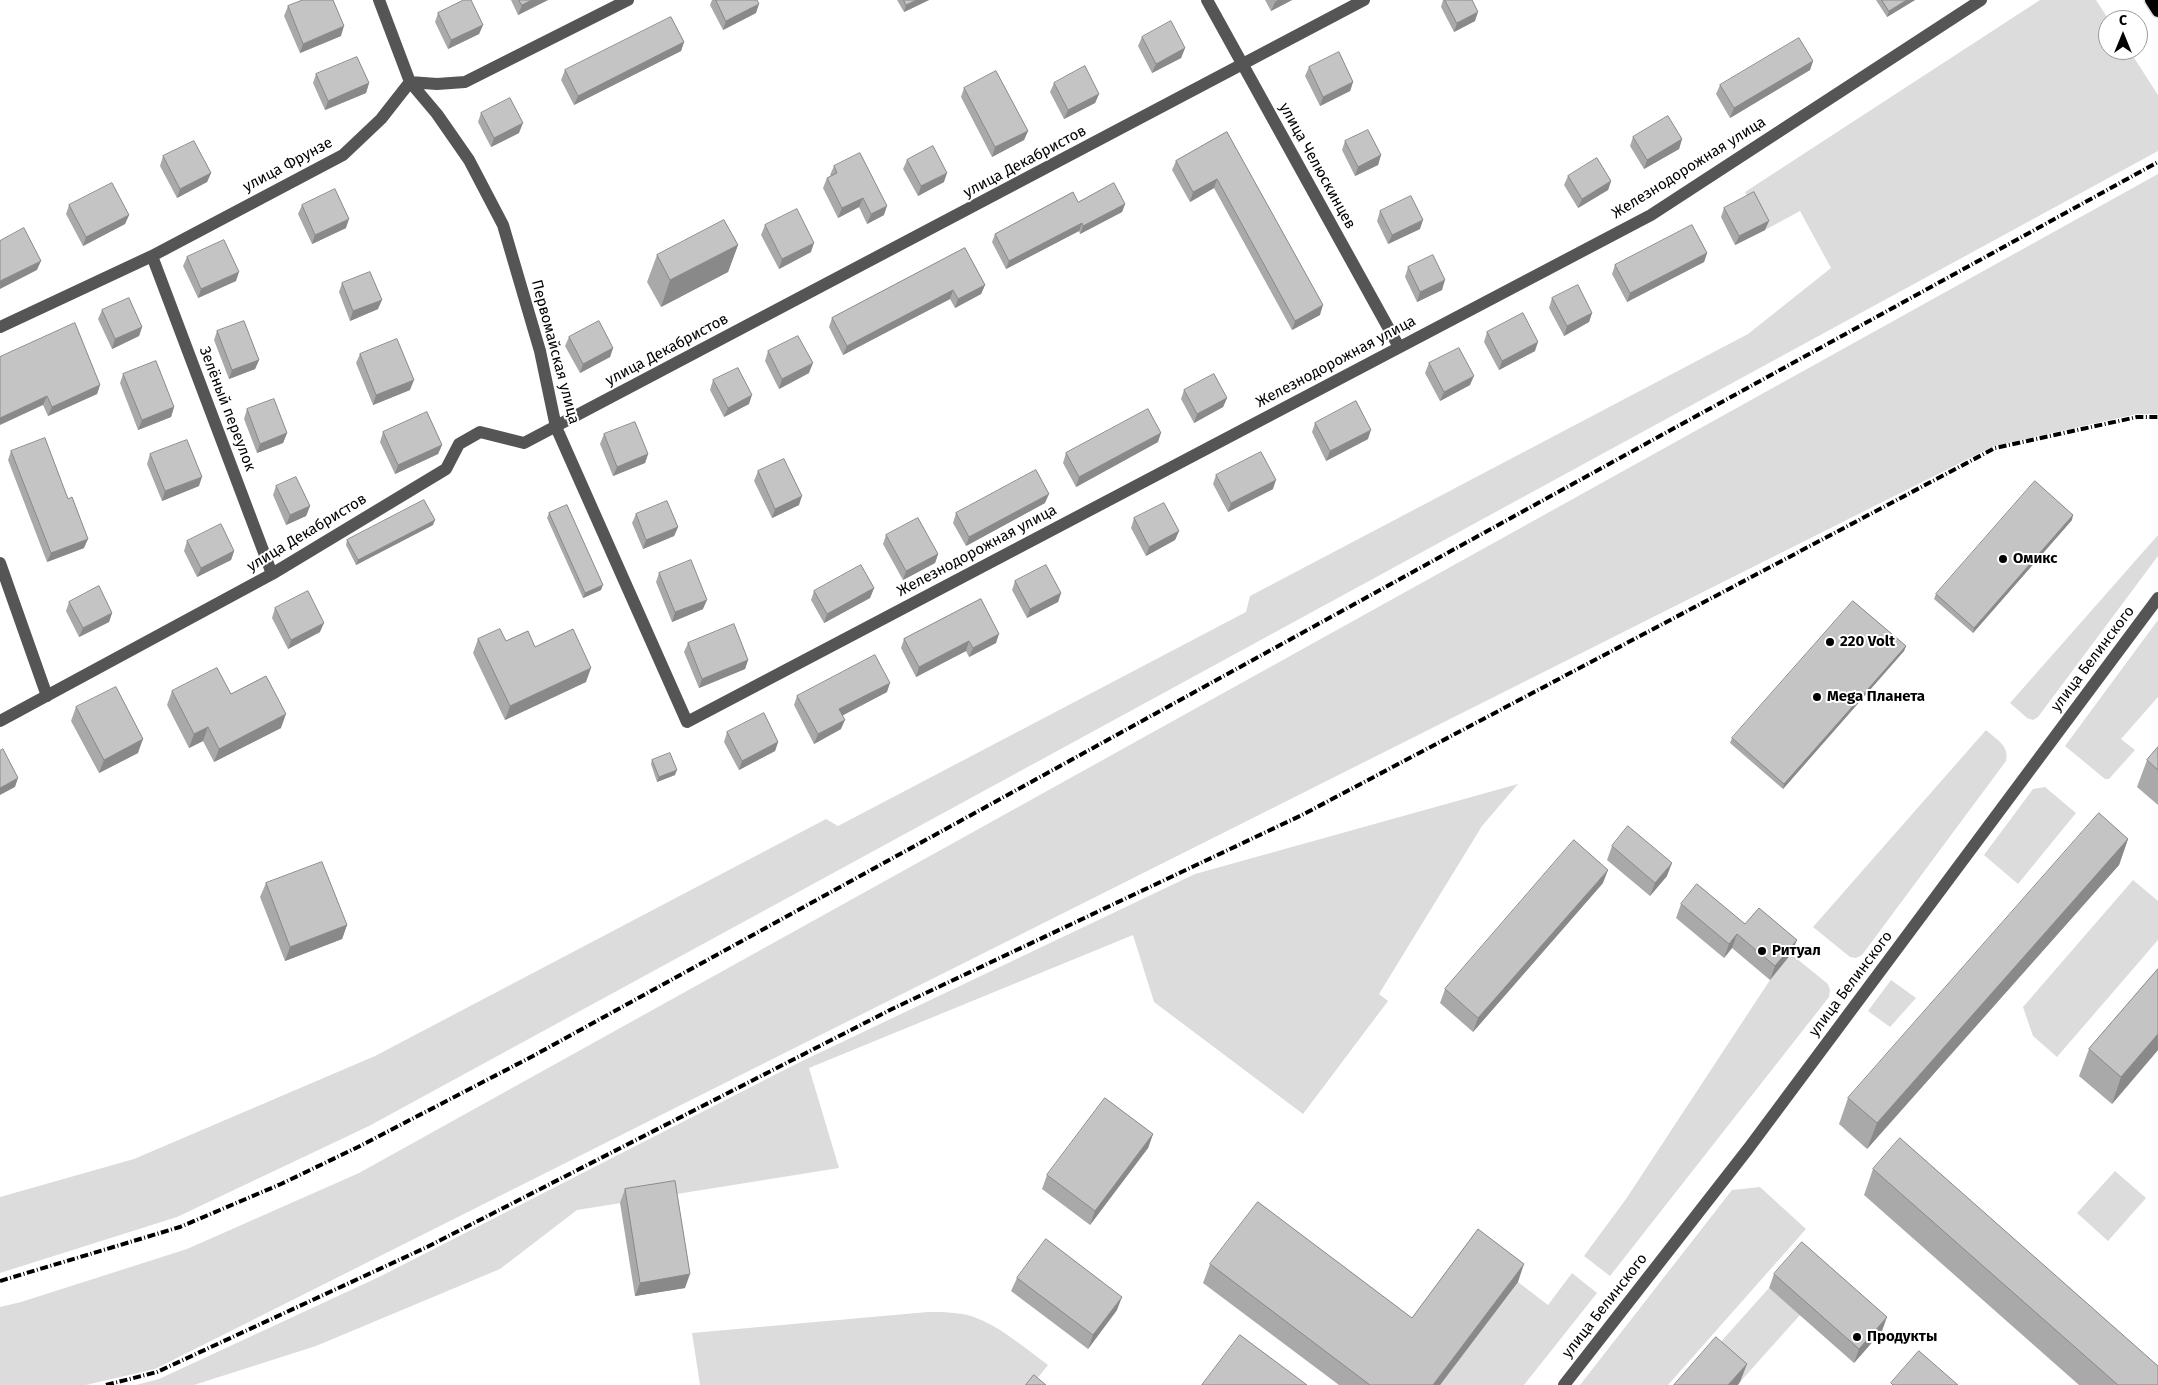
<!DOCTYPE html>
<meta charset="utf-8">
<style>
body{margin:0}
#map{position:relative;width:2158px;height:1385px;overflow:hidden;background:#fff;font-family:"Fira Sans",sans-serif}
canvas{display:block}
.north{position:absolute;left:2098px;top:10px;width:50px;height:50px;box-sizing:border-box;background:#fff;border:1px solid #999;border-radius:50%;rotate:0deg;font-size:14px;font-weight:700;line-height:20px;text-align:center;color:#000}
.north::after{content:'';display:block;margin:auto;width:18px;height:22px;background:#000;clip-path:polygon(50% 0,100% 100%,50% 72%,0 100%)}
</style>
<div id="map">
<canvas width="2158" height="1385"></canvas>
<div class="north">С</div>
</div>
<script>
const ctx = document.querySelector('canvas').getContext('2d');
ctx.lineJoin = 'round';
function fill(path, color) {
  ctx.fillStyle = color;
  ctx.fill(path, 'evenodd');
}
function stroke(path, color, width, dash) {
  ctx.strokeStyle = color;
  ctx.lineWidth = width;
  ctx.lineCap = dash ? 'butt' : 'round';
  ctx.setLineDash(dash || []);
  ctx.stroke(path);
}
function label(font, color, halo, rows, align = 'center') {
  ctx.font = font + ' "Fira Sans",sans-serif';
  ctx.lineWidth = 4;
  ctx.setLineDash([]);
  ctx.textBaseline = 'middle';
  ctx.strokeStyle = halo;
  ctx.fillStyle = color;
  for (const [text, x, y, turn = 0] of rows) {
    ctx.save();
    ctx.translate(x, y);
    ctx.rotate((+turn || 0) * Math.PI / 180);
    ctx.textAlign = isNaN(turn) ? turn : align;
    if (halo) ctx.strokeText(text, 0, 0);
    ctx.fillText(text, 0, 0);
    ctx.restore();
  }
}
const green = new Path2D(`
 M2040,0h56l13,20 -1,30h21l29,45v56l-1789,975 -192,91 -177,56v-76l134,-38 241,-103 451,-237 12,7 408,-214 4,-16 498,-262 83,-66 -31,-57 -35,19 -20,-38z
 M2158,174v240h-21l-143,32 -1839,923 -69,16h-86v-78l21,-5 166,-53 172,-76z
 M2158,535v21l-120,161 -5,3 -6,-2 -17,-15z
 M2158,620v77l-37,42 14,11 -26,29h-4l-40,-33z
 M1986,730c10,9 24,16 20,31l-144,194 -6,3 -6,-1 -37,-30z
 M1518,784l-36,42 -103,168 9,7 -85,113 -149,-112 -21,-67 -324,133 30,100 -262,42 -77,59 -184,77 -122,39h-58l23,-6 220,-102 419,-214 397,-189z
 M2045,787l31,26 -58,71 -34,-29 49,-66z
 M2133,880l25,21v39l-101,117 -24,-21 -10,-29z
 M1791,954l37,30 2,6 -1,7 -219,279 -26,-20 42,-57 144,-219z
 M1891,980l25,18 -26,29 -22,-16z
 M2115,1171l31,27 -38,43 -31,-28z
 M1760,1187l46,42 -138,156h-88l152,-195z
 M1572,1273l25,20 -73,92h-84l78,-103 30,23z
 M1769,1288l31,27 -60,67 -31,-27z
 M928,1312c15,0 31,0 46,5 27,10 51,31 74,48l-16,20h-332l-8,-52z`);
const minor = new Path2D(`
 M379,0l31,82 27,32 32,46 34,65 37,126 16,76 131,295 964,-507 330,-215
 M1207,0l192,347
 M152,256l120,318
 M0,327l152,-71 191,-101 38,-36 29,-37 27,2 28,-2 163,-82
 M0,563l47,133
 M0,721l272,-147 174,-105 13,-25 21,-12 44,11 840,-443
 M1564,1385l184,-236 410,-551`);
const major = new Path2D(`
 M2151,0l7,11`);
const rail = new Path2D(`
 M0,1281l180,-54 101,-43 77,-37 175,-91 1625,-894
 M106,1385l51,-13 270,-125 465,-238 410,-194 693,-367 142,-31h21`);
const wall = new Path2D(`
 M511,0h37l-30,15z
 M712,0h45l-1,13 -33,17 -13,-25z
 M897,0h32l-25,12z
 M1265,0h27l-21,11z
 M1443,0h29l3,21 -21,11 -13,-25z
 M1876,0h39l-28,17z
 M288,6l53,30 -41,17 -16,-37z
 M438,13l45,12 -4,9 -31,15 -13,-27z
 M1142,37l43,11 -4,10 -29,15 -14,-27z
 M684,42l-3,9 -107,54 -13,-25 4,-10z
 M1813,61l-3,9 -80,48 -14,-24 4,-9z
 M1309,67l44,15 -3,9 -30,15 -15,-30z
 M316,74l53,9 -3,10 -41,17 -12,-27z
 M1054,83l45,11 -4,9 -31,16 -14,-27z
 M964,88l64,43 -4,9 -32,17 -31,-60z
 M481,113l38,20 -28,14 -13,-25z
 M1227,132l93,183 -28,15 -78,-142 -24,14 -18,-32 4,-9z
 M1633,137l49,2 -3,10 -35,20 -14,-23z
 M1345,141l36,14 -3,10 -23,11 -13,-26z
 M163,156l48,17 -4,9 -30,16 -17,-32z
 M907,160l37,22 -26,14 -15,-27z
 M834,166l50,49 -17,9 -8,-17 -21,11 -15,-30 4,-10 4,-2 -1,-1z
 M1568,176l43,5 -3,9 -30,18 -14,-23z
 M1078,202l47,2 -3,8 -42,22 -1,-3 -73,38 -14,-27 3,-8z
 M69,205l60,10 -4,9 -42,22 -17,-32z
 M302,205l44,23 -34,16 -14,-30z
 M1724,208l41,22 -30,15 -14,-28z
 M1380,211l40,18 -32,15 -11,-23z
 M765,225l46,27 -32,17 -18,-34z
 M738,245l-10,27 -67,35 -14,-25 10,-27z
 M965,248l20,37 -4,9 -26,14 -5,-9 -107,56 -14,-28 3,-9z
 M1707,253l-3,9 -77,40 -15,-28 3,-9z
 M187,257l49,24 -38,17 -15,-32z
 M1408,267l34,23 -25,12 -12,-25z
 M342,283l36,26 -28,12 -11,-29z
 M1552,298l40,15 -3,9 -25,14 -15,-28z
 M102,310l40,17 -3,9 -27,13 -14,-30z
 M217,331l42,29 -4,9 -26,10 -15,-39z
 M1487,332l48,19 -36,19 -15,-28z
 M569,337l44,11 -3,9 -30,16 -15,-27z
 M768,351l41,22 -30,16 -14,-28z
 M360,354l50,36 -37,15 -17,-42z
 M0,357l100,28 -3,9 -49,22 -5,-11z
 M1429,363l41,22 -30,16 -15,-28z
 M123,374l51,33 -3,10 -33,13 -18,-47z
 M713,380l36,24 -25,13 -14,-27z
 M1184,390l43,8 -4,9 -29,16 -13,-24z
 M247,409l40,24 -4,10 -26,10 -13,-34z
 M1315,423l53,16 -42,22 -14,-29z
 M383,432l59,13 -4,9 -43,20 -15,-32z
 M604,434l44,20 -3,9 -32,13 -13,-32z
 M1158,442l-82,45 -13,-24 3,-10z
 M11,451l73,97 -37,14 -39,-102z
 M150,454l49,32 -37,15 -15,-37z
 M758,471l41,34 -27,13 -18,-37z
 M1216,475l57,14 -45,23 -15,-28z
 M276,486l34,20 -4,10 -20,9 -13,-30z
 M1045,503l-79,43 -13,-23 3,-10z
 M549,513l52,77 -18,8 -36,-80z
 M636,514l42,13 -4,9 -31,13 -11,-26z
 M1134,518l45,13 -4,9 -29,16 -15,-28z
 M2072,520l-99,113 -39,-34 2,-5z
 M433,525l-77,40 -10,-20 1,-5z
 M886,535l52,19 -3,9 -32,17 -20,-36z
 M187,541l47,10 -3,9 -34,17 -13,-26z
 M659,573l44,36 -31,13 -16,-40z
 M1015,581l46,12 -3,9 -31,16 -15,-28z
 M874,588l-4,10 -46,25 -13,-23 3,-9z
 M981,599l15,44 -27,14 -3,-6 -50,26 -15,-29 3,-9z
 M69,602l43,11 -3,9 -30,15 -13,-26z
 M275,608l45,24 -32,17 -16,-31z
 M478,639l57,8 51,35 -81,38 -32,-67z
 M688,643l60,17 -3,9 -46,19 -15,-36z
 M1906,646l-2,5 -121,138 -53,-46 2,-5z
 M172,691l59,3 50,34 -67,34 -11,-21 -14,7 -22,-43z
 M887,692l-45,23 -1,14 -27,15 -20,-39 3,-9z
 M76,707l62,46 -39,20 -28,-52z
 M727,732l51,10 -3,9 -36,19 -15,-28z
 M2158,747v58l-21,-18 10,-27z
 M652,760l23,15 -18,7 -6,-18z
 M2128,839l-9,26 -252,284 -28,-25 9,-26z
 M1612,846l55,30 -17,20 -43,-36z
 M266,883l81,42 -5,14 -57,22 -25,-64z
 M1603,883l-130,149 -33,-29 5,-14z
 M1681,904l64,20 46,30 -21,26 -38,-32 -8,10 -48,-40z
 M2158,969v81l-46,54 -33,-28 10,-27z
 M1153,1134l-5,14 -58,77 -48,-36 5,-14z
 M1873,1169l285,216h-79l-215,-190z
 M625,1189l60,99 -50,8 -15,-93z
 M1210,1264l202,54 106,-36 -78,103h-101l-136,-102z
 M1774,1274l108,57 -28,32 -85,-75z
 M1017,1278l100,32 -29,39 -77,-58z`);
const shadedWall = new Path2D(`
 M532,0h16l-30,15 4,-10z
 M917,0h12l-25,12 2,-7z
 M1278,0h14l-21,11 4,-9z
 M1907,0h8l-28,17 2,-6z
 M759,4l-3,9 -33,17 3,-9z
 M1478,12l-3,9 -21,11 3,-9z
 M483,25l-4,9 -31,15 3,-9z
 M344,26l-3,10 -41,17 3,-9z
 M684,42l-3,9 -107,54 4,-9z
 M1185,48l-4,10 -29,15 4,-9z
 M1813,61l-3,9 -80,48 4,-10z
 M1353,82l-3,9 -30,15 3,-9z
 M369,83l-3,10 -41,17 3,-9z
 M1099,94l-4,9 -31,16 4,-9z
 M523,123l-4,10 -28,14 3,-9z
 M1028,131l-4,9 -32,17 3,-10z
 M1682,139l-3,10 -35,20 3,-9z
 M1381,155l-3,10 -23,11 3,-9z
 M211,173l-4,9 -30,16 3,-9z
 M947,173l-3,9 -26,14 3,-10z
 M1217,179l-3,9 -24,14 3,-10z
 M1611,181l-3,9 -30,18 4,-9z
 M863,198l-4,9 -21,11 4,-10z
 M1125,204l-3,8 -42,22 3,-8z
 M887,206l-3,9 -17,9 4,-10z
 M129,215l-4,9 -42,22 3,-9z
 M349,219l-3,9 -34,16 3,-9z
 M1423,220l-3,9 -32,15 4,-9z
 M1769,221l-4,9 -30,15 4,-9z
 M1082,223l-3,8 -73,38 3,-8z
 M814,243l-3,9 -32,17 3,-10z
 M738,245l-10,27 -67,35 9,-27z
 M1707,253l-3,9 -77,40 3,-9z
 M41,261l-4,9 -37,19v-8z
 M239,272l-3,9 -38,17 3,-9z
 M1445,280l-3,10 -25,12 3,-10z
 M985,285l-4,9 -26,14 3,-9z
 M953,290l-3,9 -107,56 4,-9z
 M382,300l-4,9 -28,12 3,-10z
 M1323,305l-3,10 -28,15 3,-9z
 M1592,313l-3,9 -25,14 3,-10z
 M142,327l-3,9 -27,13 3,-10z
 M1538,342l-3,9 -36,19 3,-9z
 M613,348l-3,9 -30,16 3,-9z
 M259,360l-4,9 -26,10 3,-9z
 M813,363l-4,10 -30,16 3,-10z
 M1474,376l-4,9 -30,16 4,-9z
 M414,380l-4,10 -37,15 3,-10z
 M100,385l-3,9 -49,22 4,-9z
 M752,395l-3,9 -25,13 4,-9z
 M47,396l-4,9 -43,20v-7z
 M1227,398l-4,9 -29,16 3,-9z
 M174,407l-3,10 -33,13 4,-10z
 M1371,430l-3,9 -42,22 4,-10z
 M287,433l-4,10 -26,10 3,-9z
 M1161,433l-3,9 -82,45 3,-10z
 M442,445l-4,9 -43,20 3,-9z
 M648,454l-3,9 -32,13 4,-9z
 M202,477l-3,9 -37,15 3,-10z
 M1276,480l-3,9 -45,23 3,-9z
 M1049,494l-4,9 -79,43 3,-9z
 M802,496l-3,9 -27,13 3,-9z
 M310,506l-4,10 -20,9 4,-10z
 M2073,515l-1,5 -99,113 1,-5z
 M435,520l-2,5 -77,40 2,-5z
 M678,527l-4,9 -31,13 3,-9z
 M1179,531l-4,9 -29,16 3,-9z
 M88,539l-4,9 -37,14 4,-9z
 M234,551l-3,9 -34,17 4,-9z
 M938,554l-3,9 -32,17 3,-9z
 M603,585l-2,5 -18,8 2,-5z
 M874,588l-4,10 -46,25 3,-9z
 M1061,593l-3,9 -31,16 3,-9z
 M707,600l-4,9 -31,13 3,-10z
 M112,613l-3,9 -30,15 4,-9z
 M324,623l-4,9 -32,17 3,-9z
 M999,634l-3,9 -27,14 4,-9z
 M969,641l-3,10 -50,26 3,-10z
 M1906,646l-2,5 -121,138 1,-5z
 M748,660l-3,9 -46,19 3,-9z
 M591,668l-5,14 -81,38 5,-14z
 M890,683l-3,9 -51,27 3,-10z
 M286,714l-5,14 -67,34 5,-13z
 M845,720l-4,9 -27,15 4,-10z
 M208,727l-5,14 -14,7 5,-14z
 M143,739l-5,14 -39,20 5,-13z
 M778,742l-3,9 -36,19 3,-9z
 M677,770l-2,5 -18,7 2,-5z
 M18,778l-3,9 -15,8v-7z
 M2128,839l-9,26 -252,284 10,-26z
 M1672,863l-5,13 -17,20 5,-13z
 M1608,870l-5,13 -130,149 5,-14z
 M347,925l-5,14 -57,22 5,-14z
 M1737,934l-5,14 -8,10 5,-14z
 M1797,940l-6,14 -21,26 5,-14z
 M2158,1034v16l-46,54 9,-27z
 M1153,1134l-5,14 -58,77 5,-14z
 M1524,1264l-6,18 -78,103h-7z
 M690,1274l-5,14 -50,8 5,-13z
 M1122,1297l-5,13 -29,39 5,-14z
 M1887,1317l-5,14 -28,32 5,-14z
 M1747,1364l-7,18 -2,3h-10z`);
const building = new Path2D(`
 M303,0h30l11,26 -41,18 -15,-38z
 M464,0h7l12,25 -32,15 -13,-27z
 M519,0h13l-10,5z
 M716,0h41l2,4 -33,17z
 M904,0h13l-11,5z
 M1445,0h27l6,12 -21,11z
 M1882,0h25l-18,11z
 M671,17l13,25 -106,54 -13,-26z
 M1171,21l14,27 -29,16 -14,-27z
 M1799,38l14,23 -79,47 -14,-23z
 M1339,52l14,30 -30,15 -14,-30z
 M357,57l12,26 -41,18 -12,-27z
 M1085,66l14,28 -31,16 -14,-27z
 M996,71l32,60 -33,16 -31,-59z
 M510,98l13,25 -29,15 -13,-25z
 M1668,116l14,23 -35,21 -14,-23z
 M1368,130l13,25 -23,12 -13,-26z
 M1227,132l96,173 -28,16 -78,-142 -24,13 -17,-31z
 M194,141l17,32 -31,16 -17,-33z
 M933,146l14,27 -26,13 -14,-26z
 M860,153l27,53 -16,8 -8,-16 -21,10 -15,-30 10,-5 -3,-7z
 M1597,158l14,23 -29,18 -14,-23z
 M112,183l17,32 -43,22 -17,-32z
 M1114,183l11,21 -42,22 -1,-3 -73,38 -14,-27 78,-42 5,10z
 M335,189l14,30 -34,16 -13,-30z
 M1754,192l15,29 -30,15 -15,-28z
 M1411,196l12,24 -31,15 -12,-24z
 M797,209l17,34 -32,16 -17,-34z
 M724,220l14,25 -68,35 -13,-25z
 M1692,225l15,28 -77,40 -15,-28z
 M24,228l17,33 -41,20v-40z
 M224,240l15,32 -38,17 -14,-32z
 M965,248l20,37 -27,14 -5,-9 -106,56 -15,-28z
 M1433,255l12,25 -25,12 -12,-25z
 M370,272l12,28 -29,11 -11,-28z
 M1578,285l14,28 -25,13 -15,-28z
 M129,298l13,29 -27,12 -13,-29z
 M1523,313l15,29 -36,19 -15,-29z
 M244,321l15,39 -27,10 -15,-39z
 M599,321l14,27 -30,16 -14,-27z
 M75,323l25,62 -48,22 -5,-11 -47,22v-61z
 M798,336l15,27 -31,16 -14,-28z
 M397,339l17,41 -38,15 -16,-41z
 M1459,348l15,28 -30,16 -15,-29z
 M156,361l18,46 -32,13 -19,-46z
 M738,368l14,27 -24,13 -15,-28z
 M1214,374l13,24 -30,16 -13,-24z
 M274,399l13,34 -27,11 -13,-35z
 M1356,401l15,29 -41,21 -15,-28z
 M1148,409l13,24 -82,44 -13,-24z
 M427,412l15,33 -44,20 -15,-33z
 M635,422l13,32 -31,13 -13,-33z
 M45,438l23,61 4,-2 16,42 -37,14 -40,-102z
 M187,440l15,37 -37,14 -15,-37z
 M1261,452l15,28 -45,23 -15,-28z
 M784,459l18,37 -27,13 -17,-38z
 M1036,470l13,24 -80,43 -13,-24z
 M296,477l14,29 -20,9 -14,-29z
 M2035,481l38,34 -99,113 -38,-34z
 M424,500l11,20 -77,40 -11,-20z
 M667,501l11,26 -32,13 -10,-26z
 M1164,503l15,28 -30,16 -15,-29z
 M567,505l36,80 -18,8 -36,-80z
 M918,518l20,36 -32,17 -20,-36z
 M221,524l13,27 -33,17 -14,-27z
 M691,560l16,40 -32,12 -16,-39z
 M861,565l13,23 -47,26 -13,-23z
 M1046,565l15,28 -31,16 -15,-28z
 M99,586l13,27 -29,15 -14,-26z
 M308,591l16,32 -33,17 -16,-32z
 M981,599l18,35 -26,14 -4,-7 -50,26 -15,-28z
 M1853,601l53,45 -122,138 -52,-46z
 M734,624l14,36 -46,19 -14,-36z
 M500,629l6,12 22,-10 7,16 38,-18 18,39 -81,38 -32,-67z
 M875,655l15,28 -51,26 6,11 -27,14 -21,-38z
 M217,668l14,26 35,-18 20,38 -67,35 -11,-22 -14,7 -22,-43z
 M116,687l27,52 -39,21 -28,-53z
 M764,713l14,29 -36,19 -15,-29z
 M2158,747v23l-11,-10z
 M3,749l15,29 -18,10v-37z
 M670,753l7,17 -18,7 -7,-17z
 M2099,813l29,26 -251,284 -29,-25z
 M1628,826l44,37 -17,20 -43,-37z
 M1574,840l34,30 -130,148 -33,-29z
 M322,862l25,63 -57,22 -24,-64z
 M1697,884l48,40 14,-16 38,32 -22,26 -38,-32 -8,10 -48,-40z
 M2158,969v65l-37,43 -32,-28z
 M1105,1098l48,36 -58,77 -48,-36z
 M1900,1138l258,228v19h-40l-245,-216z
 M675,1181l15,93 -50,9 -15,-94z
 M1258,1202l154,116 66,-89 46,35 -91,121h-63l-160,-121z
 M1046,1239l76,58 -29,38 -76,-57z
 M1802,1242l85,75 -28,32 -85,-75z
 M1240,1335l67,50h-105z
 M1716,1337l31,27 -19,21h-54z
 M1919,1351l39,34h-65l-2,-2z
 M1034,1375l12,10h-20z`);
const markers = [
 [2003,559,5,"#000"],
 [1830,642,5,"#000"],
 [1817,697,5,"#000"],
 [1762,951,5,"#000"],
 [1857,1337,5,"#000"]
];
const streetNames = [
 ["улица Декабристов",1025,162,-28],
 ["улица Фрунзе",288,165,-28],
 ["улица Челюскинцев",1317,166,61],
 ["Железнодорожная улица",1689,168,-32],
 ["улица Декабристов",667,350,-28],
 ["Первомайская улица",555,352,75],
 ["Железнодорожная улица",1336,362,-28],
 ["Зелёный переулок",227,409,69],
 ["улица Декабристов",307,533,-31],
 ["Железнодорожная улица",977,551,-28],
 ["улица Белинского",2093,659,-53],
 ["улица Белинского",1851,984,-53],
 ["улица Белинского",1605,1306,-52]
];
const poiNames = [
 ["Омикс",2013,559],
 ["220 Volt",1840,642],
 ["Mega Планета",1827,697],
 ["Ритуал",1772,951],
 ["Продукты",1867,1337]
];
fill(green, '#dcdcdc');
stroke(major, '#dbdbdb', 15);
stroke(minor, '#555', 12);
stroke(major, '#000', 12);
stroke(rail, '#000', 4, [8, 2.5, 1, 2.5]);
fill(wall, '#a9a9a9');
fill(shadedWall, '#898989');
fill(building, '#c4c4c4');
stroke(building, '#898989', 1);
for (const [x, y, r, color] of markers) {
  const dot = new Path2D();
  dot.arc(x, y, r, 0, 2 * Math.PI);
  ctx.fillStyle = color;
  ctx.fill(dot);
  stroke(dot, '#fff', 2);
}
label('15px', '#000', '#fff', streetNames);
label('bold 15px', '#000', '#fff', poiNames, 'left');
</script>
